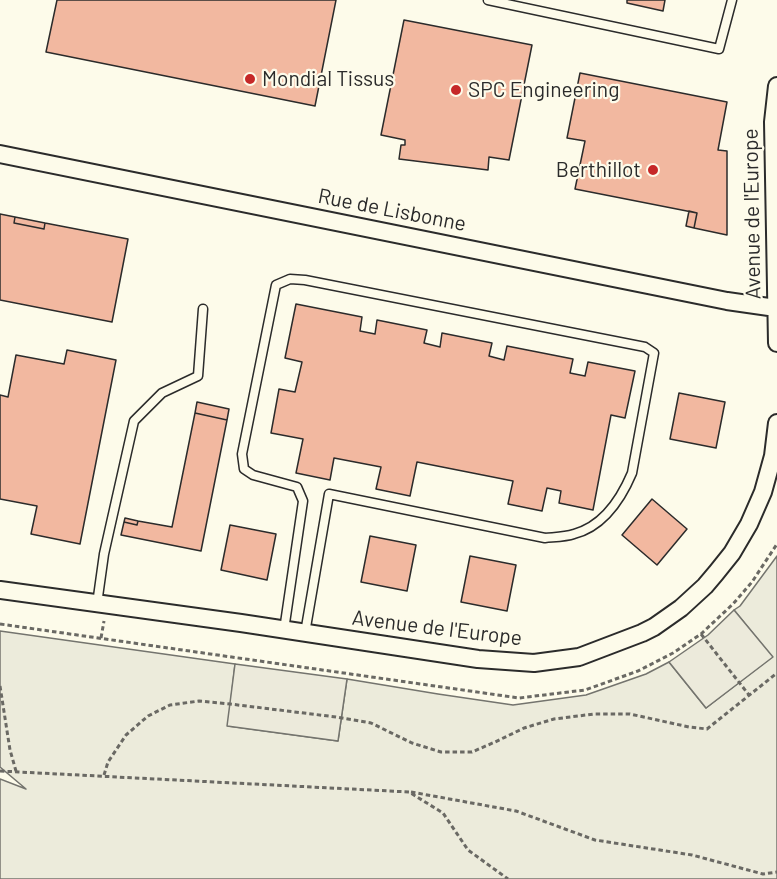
<!DOCTYPE html>
<style>
body{margin:0}
canvas{display:block;background:#fdfbea}
</style>
<canvas width="777" height="879"></canvas>
<script>
const ctx = document.querySelector('canvas').getContext('2d');
ctx.lineJoin = 'round';
function fill(path, color) {
  ctx.fillStyle = color;
  ctx.fill(path, 'evenodd');
}
function stroke(path, color, width, dash) {
  ctx.strokeStyle = color;
  ctx.lineWidth = width;
  ctx.lineCap = dash ? 'butt' : 'round';
  ctx.setLineDash(dash || []);
  ctx.stroke(path);
}
function label(font, color, halo, rows, align = 'center') {
  ctx.font = font + ' Barlow,sans-serif';
  ctx.lineWidth = 4.5;
  ctx.setLineDash([]);
  ctx.textBaseline = 'middle';
  ctx.strokeStyle = halo;
  ctx.fillStyle = color;
  for (const [text, x, y, turn = 0] of rows) {
    ctx.save();
    ctx.translate(x, y);
    ctx.rotate((+turn || 0) * Math.PI / 180);
    ctx.textAlign = isNaN(turn) ? turn : align;
    if (halo) ctx.strokeText(text, 0, 0);
    ctx.fillText(text, 0, 0);
    ctx.restore();
  }
}
const green = new Path2D(`
 M777,556v323h-777v-100l26,10 -26,-22v-136l235,33 -7,62 110,15 9,-62 91,15 75,11 73,-10 60,-21 23,-12 37,46 66,-51 -38,-47 6,-4z`);
const parking = new Path2D(`
 M734,610l39,47 -67,51 -37,-46 39,-27z
 M235,664l112,15 -9,62 -111,-15z`);
const building = new Path2D(`
 M57,0h279l-21,106 -269,-54z
 M627,0h38l-2,11 -36,-8z
 M404,20l128,25 -23,115 -20,-3 -1,13 -89,-11 2,-14h4v-5l-24,-5z
 M580,73l147,29 -9,48 9,1v84l-33,-7 3,-15 -122,-24 10,-48 -18,-3z
 M689,211l8,2 -3,15 -8,-2z
 M0,214l15,3 -1,6 30,6 1,-6 83,16 -16,83 -112,-22z
 M15,217l30,6 -1,6 -30,-6z
 M296,304l66,13 -2,14 15,3 2,-14 50,10 -3,13 16,4 2,-14 50,10 -3,13 15,4 3,-14 66,13 -3,14 15,3 3,-14 47,9 -10,47 -14,-3 -18,95 -34,-7 2,-12 -14,-3 -5,23 -34,-7 5,-23 -96,-19 -7,34 -34,-7 5,-22 -47,-9 -4,22 -34,-7 7,-34 -32,-6 8,-44 16,3 7,-30 -17,-4z
 M67,350l49,10 -36,184 -49,-10 6,-28 -37,-7v-104l8,2 8,-42 48,9z
 M679,393l46,9 -9,46 -46,-9z
 M197,402l32,7 -2,11 -32,-7z
 M195,413l32,7 -26,131 -80,-16 3,-13 13,3 1,-4 34,6z
 M652,499l35,30 -30,36 -35,-30z
 M125,518l13,3 -1,4 -13,-3z
 M230,525l46,9 -9,46 -46,-10z
 M370,536l46,9 -9,46 -46,-9z
 M470,556l46,9 -9,46 -46,-9z`);
const path = new Path2D(`
 M0,624l519,74 66,-8 53,-19 35,-18 28,-19 32,-30 19,-22 25,-38
 M701,634l48,61
 M101,638l3,-17
 M0,686l10,64 6,21
 M0,771l409,21 34,21 25,37 40,29
 M104,775l4,-13 18,-27 22,-19 22,-11 29,-4 31,3 106,13 35,6 41,20 29,9h31l23,-10 29,-14 30,-9 40,-5h36l59,13 18,2 70,-56
 M411,792l105,19 79,29 97,15 71,19 14,-2`);
const service = new Path2D(`
 M488,0l231,49 13,-49
 M97,604l7,-50 30,-133 28,-28 36,-17 5,-67
 M284,630l19,-129 -6,-14 -44,-12 -9,-6 -2,-15 34,-169 14,-6 15,1 340,67 9,6 -22,120c-11,26 -28,53 -58,61 -9,3 -19,3 -29,4l-216,-44 -24,139`);
const minor = new Path2D(`
 M777,86l-4,36 4,221
 M0,154l727,147 49,7
 M0,590l241,33 237,36 56,4 45,-6 63,-24 12,-6 27,-19 24,-22 11,-13 16,-20 17,-29 14,-32 10,-36 4,-33`);
const markers = [
 [250,79,6,"#c62828"],
 [456,90,6,"#c62828"],
 [653,170,6,"#c62828"]
];
const poiNames = [
 ["Mondial Tissus",262,79],
 ["SPC Engineering",468,90],
 ["Berthillot",641,170,"right"]
];
const streetNames = [
 ["Rue de Lisbonne",392,210,11],
 ["Avenue de l'Europe",752,214,-91],
 ["Avenue de l'Europe",437,628,7]
];
fill(green, '#ecebdb');
stroke(green, '#74746e', 1.5);
fill(parking, '#eceadb');
stroke(parking, '#74746e', 1.5);
fill(building, '#f2b8a0');
stroke(building, '#2b2b2b', 1.5);
stroke(service, '#2b2b2b', 11);
stroke(minor, '#2b2b2b', 20);
stroke(path, '#6a6964', 3, [4.5, 3]);
stroke(service, '#fdfbea', 8);
stroke(minor, '#fdfbea', 16);
for (const [x, y, r, color] of markers) {
  const dot = new Path2D();
  dot.arc(x, y, r, 0, 2 * Math.PI);
  ctx.fillStyle = color;
  ctx.fill(dot);
  stroke(dot, '#fdfbea', 2);
}
label('21px', '#2b2b2b', '#fdfbea', poiNames, 'left');
label('21px', '#2b2b2b', '#fdfbea', streetNames);
</script>
